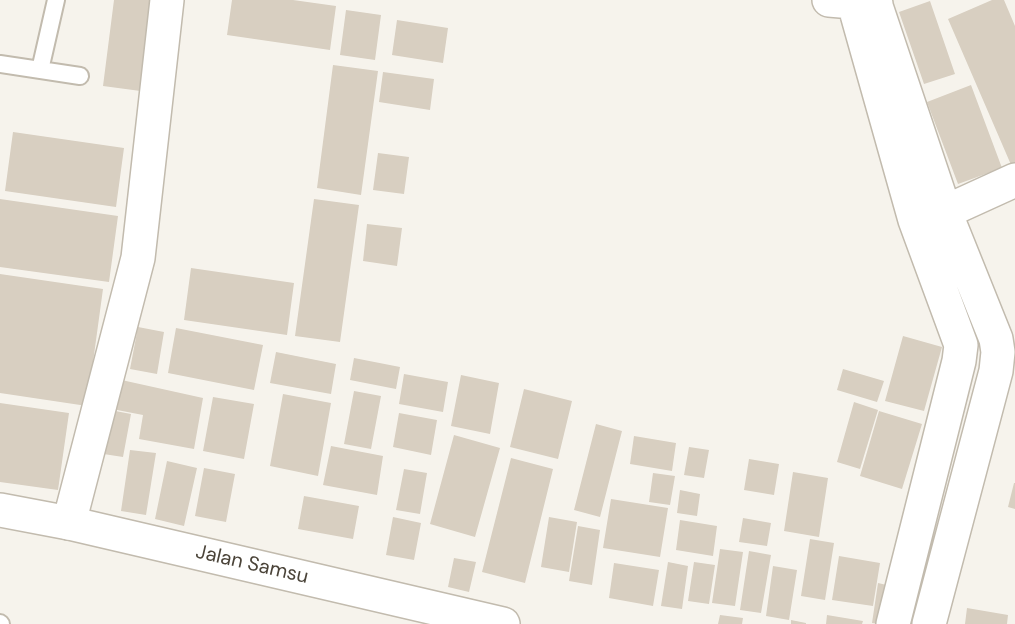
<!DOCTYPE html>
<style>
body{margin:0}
canvas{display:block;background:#f6f3ec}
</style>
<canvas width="1015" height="624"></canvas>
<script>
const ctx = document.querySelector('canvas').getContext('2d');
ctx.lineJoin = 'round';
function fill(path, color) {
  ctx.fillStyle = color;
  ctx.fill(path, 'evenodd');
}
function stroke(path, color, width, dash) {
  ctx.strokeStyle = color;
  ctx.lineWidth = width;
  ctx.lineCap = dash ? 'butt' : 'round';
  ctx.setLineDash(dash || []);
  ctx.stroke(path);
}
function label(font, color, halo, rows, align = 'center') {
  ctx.font = font + ' "DM Sans",sans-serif';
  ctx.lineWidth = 6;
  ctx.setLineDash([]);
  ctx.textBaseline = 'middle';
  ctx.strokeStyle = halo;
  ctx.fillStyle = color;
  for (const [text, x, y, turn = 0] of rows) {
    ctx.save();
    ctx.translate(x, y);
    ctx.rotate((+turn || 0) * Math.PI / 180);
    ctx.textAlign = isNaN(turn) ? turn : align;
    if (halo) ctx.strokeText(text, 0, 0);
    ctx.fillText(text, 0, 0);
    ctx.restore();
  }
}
const building = new Path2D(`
 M114,0h46l-12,92 -45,-6z
 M232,0h61l43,6 -6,44 -103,-15z
 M992,0h12l11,26v148l-67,-155z
 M930,1l25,73 -31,10 -25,-72z
 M346,10l35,5 -6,45 -35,-5z
 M397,20l51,8 -5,35 -51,-8z
 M333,65l45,6 -17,124 -44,-7z
 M383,72l51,7 -4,31 -51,-8z
 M971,85l31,83 -44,16 -31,-82z
 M13,132l111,16 -8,59 -111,-16z
 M378,153l31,4 -5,37 -31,-4z
 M0,199l118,17 -9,66 -109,-15z
 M314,199l45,6 -19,137 -45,-6z
 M367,224l35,4 -5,38 -34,-5z
 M191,268l103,15 -7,52 -103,-15z
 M0,274l103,15 -16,117 -87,-13z
 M138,327l26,5 -7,42 -27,-5z
 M176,328l87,17 -9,45 -86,-17z
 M903,336l39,11 -18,64 -39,-10z
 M276,352l60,12 -5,30 -61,-11z
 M354,358l46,9 -4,22 -46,-9z
 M843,369l41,12 -7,21 -40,-12z
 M404,374l44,8 -5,30 -44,-8z
 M461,375l38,8 -9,51 -39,-8z
 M117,379l86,19 -9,51 -55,-10 4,-24 -31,-6z
 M524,389l48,12 -14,58 -48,-12z
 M354,391l27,5 -10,53 -27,-5z
 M283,394l48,9 -13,73 -48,-10z
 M213,397l41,7 -10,55 -41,-8z
 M854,402l24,8 -18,59 -23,-7z
 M0,403l69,10 -11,77 -58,-8z
 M105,409l26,5 -8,43 -26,-4z
 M879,411l43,13 -20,65 -42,-13z
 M399,413l38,7 -6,35 -38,-8z
 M596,424l26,7 -22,86 -26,-7z
 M454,435l46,13 -25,89 -45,-13z
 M634,436l42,7 -4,28 -42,-7z
 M331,446l52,10 -6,39 -54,-10z
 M689,447l20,3 -5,28 -20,-3z
 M130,450l26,3 -10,62 -25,-4z
 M511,458l42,11 -28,114 -43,-11z
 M749,459l30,5 -5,31 -30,-5z
 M167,461l30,7 -13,58 -29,-7z
 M204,468l31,6 -9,48 -31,-6z
 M404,469l23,4 -7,41 -24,-4z
 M793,472l35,6 -9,59 -35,-6z
 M653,473l22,3 -5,29 -21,-3z
 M1014,483h1v26l-7,-2z
 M680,490l20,4 -3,22 -20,-3z
 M304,496l55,10 -6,33 -55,-10z
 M611,499l57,9 -8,49 -57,-9z
 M393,517l28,6 -7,37 -28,-5z
 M549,517l28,5 -8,50 -28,-5z
 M743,518l28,5 -4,23 -28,-4z
 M680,520l37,6 -4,30 -37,-6z
 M578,526l22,4 -8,55 -23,-4z
 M810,539l24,4 -9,57 -24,-4z
 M720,549l23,3 -8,54 -23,-3z
 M749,551l22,4 -10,58 -21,-3z
 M839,556l41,7 -7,43 -41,-6z
 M454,558l22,4 -7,30 -21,-5z
 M668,562l20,4 -6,43 -21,-3z
 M694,562l21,3 -6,39 -21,-3z
 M614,563l45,7 -6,36 -44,-8z
 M773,566l24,4 -8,50 -23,-4z
 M878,583l13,3 -12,38 -7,-1z
 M967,608l41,7 -1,9h-42z
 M720,615l23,3 -1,6h-24z
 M827,615l36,6 -1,3h-36z
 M791,620l15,3v1h-15z`);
const service = new Path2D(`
 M0,64l80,12
 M40,70l16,-70
 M0,623l1,1`);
const minor = new Path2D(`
 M829,0l47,4
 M874,0l71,212 51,127 2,13 -2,19 -67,253
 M857,14l58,206 46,125 -2,16 -66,263
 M925,217l20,-5 70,-32
 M69,523l69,-265 29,-258`);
const tertiary = new Path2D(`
 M0,510l69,13 434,101`);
const streetNames = [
 ["Jalan Samsu",252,565,13]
];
fill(building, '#d8cfc1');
stroke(service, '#c2bbae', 20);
stroke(minor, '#c2bbae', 36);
stroke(tertiary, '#c2bbae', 36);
stroke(service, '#fff', 16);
stroke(minor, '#fff', 33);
stroke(tertiary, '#fff', 33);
label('20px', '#4b4439', '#fff', streetNames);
</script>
